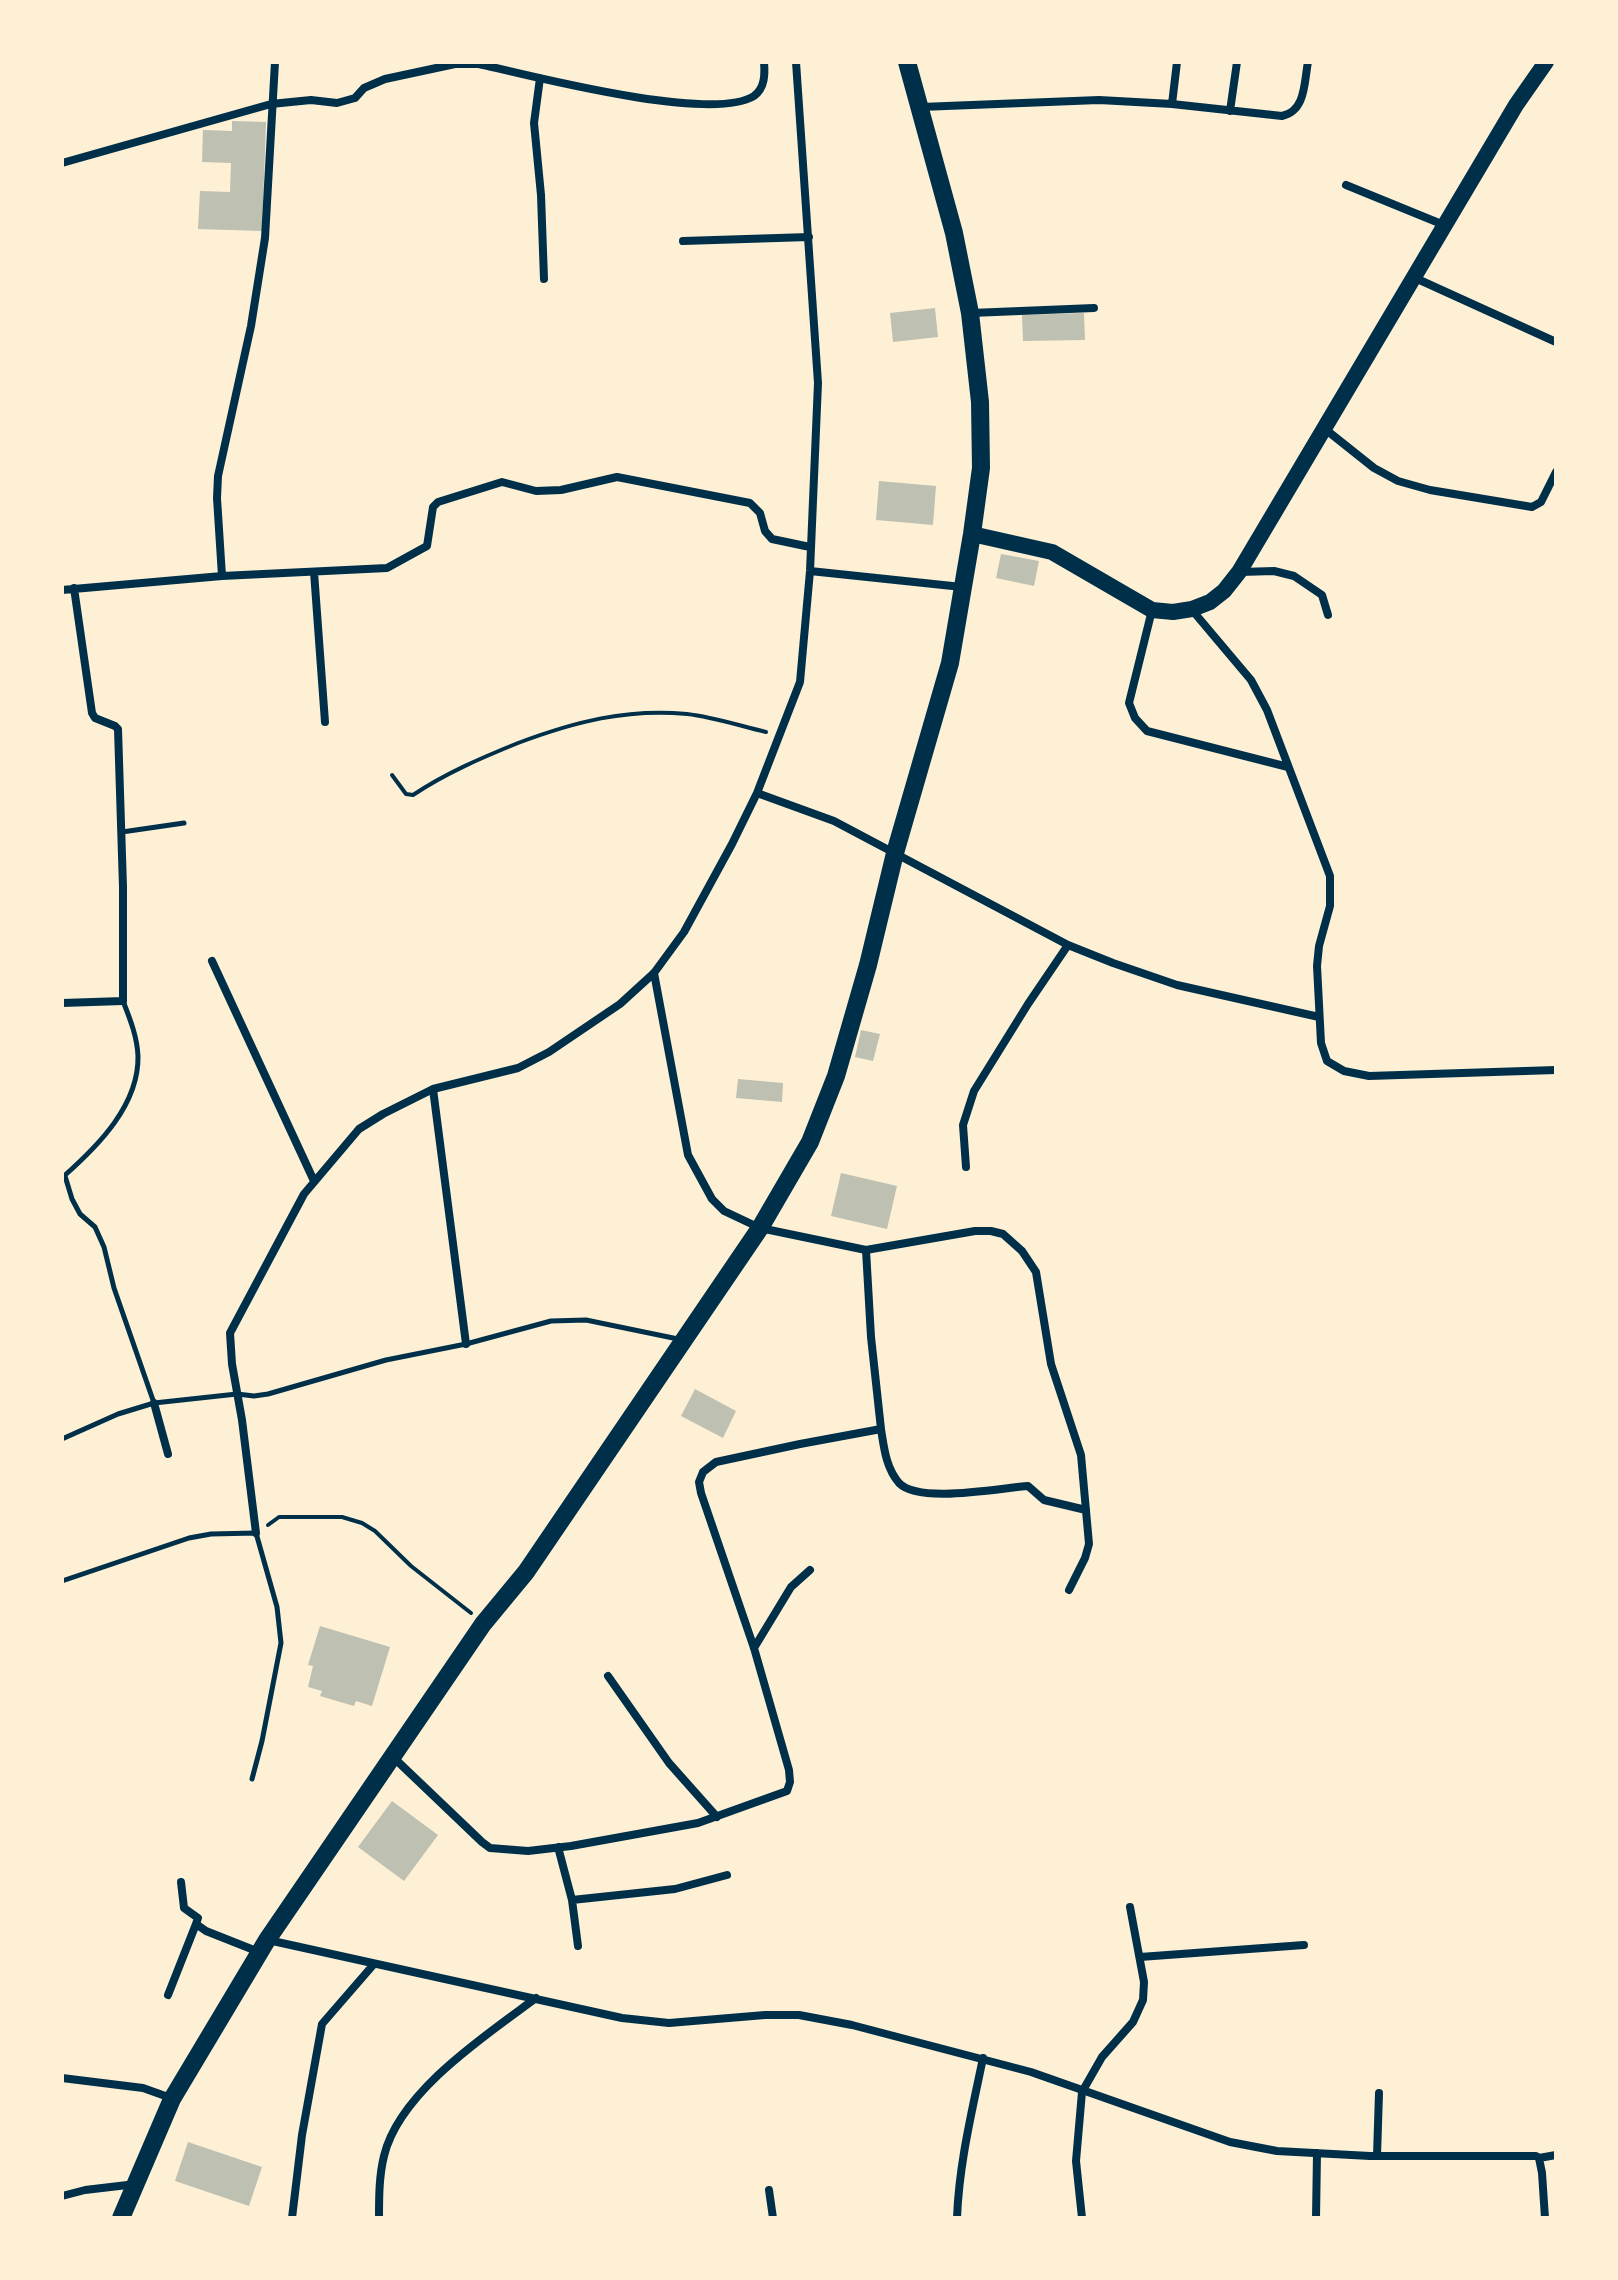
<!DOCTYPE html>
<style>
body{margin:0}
#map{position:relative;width:1618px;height:2280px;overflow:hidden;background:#fdf0d5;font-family:"Crimson Pro",serif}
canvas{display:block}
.frame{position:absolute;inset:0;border:64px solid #fdf0d5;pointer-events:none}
</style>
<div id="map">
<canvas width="1618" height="2280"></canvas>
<div class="frame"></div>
</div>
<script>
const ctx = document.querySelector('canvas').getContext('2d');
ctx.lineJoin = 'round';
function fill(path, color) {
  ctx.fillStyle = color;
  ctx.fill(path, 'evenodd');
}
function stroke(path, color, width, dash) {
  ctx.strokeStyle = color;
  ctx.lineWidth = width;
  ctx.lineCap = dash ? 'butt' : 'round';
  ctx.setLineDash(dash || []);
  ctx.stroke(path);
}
const building = new Path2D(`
 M232,121l34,1 -4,109 -64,-2 2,-38 30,1 1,-29 -29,-1 1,-32 29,1z
 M935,308l3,29 -45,5 -3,-29z
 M1084,313l1,27 -62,1 -1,-26z
 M879,481l57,5 -3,39 -57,-5z
 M1001,554l38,7 -5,25 -38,-8z
 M861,1030l19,4 -7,27 -18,-4z
 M738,1079l45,4 -1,19 -46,-4z
 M841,1173l56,13 -10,43 -56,-13z
 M695,1389l41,22 -13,27 -42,-22z
 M320,1626l70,21 -18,59 -16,-5 -2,5 -34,-10 2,-5 -14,-4 5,-21 -5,-1z
 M392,1801l46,34 -34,46 -46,-34z
 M188,2142l74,25 -13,39 -74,-25z`);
const path = new Path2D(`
 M392,775l14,19 7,1c33,-22 68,-37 105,-52 56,-21 109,-35 169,-29 27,3 53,12 79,18
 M268,1525l11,-8h63l20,6 13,8 36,35 60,47`);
const service = new Path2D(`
 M122,832l62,-9
 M64,1176c34,-30 75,-71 74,-120 -1,-20 -8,-37 -15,-55
 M65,1176l7,23 8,15 15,13 9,20 10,41 40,115
 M62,1439l56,-25 36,-11 83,-9 17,2 14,-2 118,-34 80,-16 85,-23 35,-1 92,19
 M62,1581l127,-43 22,-4 45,-1 21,74 4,36 -19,98 -10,38`);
const minor = new Path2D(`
 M540,78l-6,45 7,72 3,84
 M1172,104l5,-42
 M921,107l178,-7 73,4 110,12c24,-5 22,-34 26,-54
 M1230,111l7,-49
 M62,163l209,-59 40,-4 26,3 18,-5 9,-10 21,-9 70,-15h24c52,12 233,59 275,32 11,-8 11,-22 10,-34
 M1346,185l98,40
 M683,241l126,-4
 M1413,277l143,65
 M971,313l123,-5
 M1325,429l49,39 24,13 32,9 102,17 9,-5 15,-30
 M810,571l152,16
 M314,572l11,150
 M1240,572l34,-1 20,5 28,19 6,20
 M222,576l-5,-78 1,-22 33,-150 14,-88 10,-176
 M62,590l160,-14 165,-8 40,-22 6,-39 5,-5 64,-20 34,9 25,-1 56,-13 133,26 10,10 5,18 7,8 38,8
 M1152,610l-23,93 6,15 12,13 141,36
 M1192,610l59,70 16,30 63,166v30l-11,40 -2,20 4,77 6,18 17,10 25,5 187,-6
 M757,793l77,28 234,124 45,18 64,22 142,32
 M212,961l102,220
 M654,973l34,182 24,44 12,12 36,17 106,22 109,-19h16l12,3 19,17 14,21 15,92 30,91 8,89 -4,14 -16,32
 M62,1003l61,-2v-114l-5,-158 -3,-3 -20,-8 -3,-5 -18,-125
 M433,1089l33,255
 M966,1167l-3,-42 11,-34 54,-87 40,-59
 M154,1403l14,51
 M881,1429c3,19 5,39 18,54 20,21 101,5 129,3l16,14 42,10
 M256,1533l-14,-113 -10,-56 -2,-31 74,-139 55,-65 24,-15 50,-25 85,-21 31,-16 71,-48 34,-31 30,-41 48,-88 25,-51 43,-111 10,-111 8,-188 -22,-321
 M754,1648l37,-61 19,-17
 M608,1676l61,87 48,54
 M393,1757l89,85 8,6 38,3 43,-5 127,-23 89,-32 3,-9 -1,-12 -35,-122 -53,-155 -2,-11 4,-10 13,-10 84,-18 81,-15 -10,-92 -5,-87
 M558,1847l14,53 103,-11 52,-14
 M181,1882l3,26 14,10 -2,6 10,7 53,21
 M572,1900l6,46
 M268,1940l354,78 47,5 96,-8h34l53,10 179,47 199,70 47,9 93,5h166l3,2 3,15 3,45
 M1140,1957l164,-12
 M168,1995l28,-71
 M62,2078l81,10 28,10
 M1377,2156l2,-63
 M1539,2158l17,-3
 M769,2190l4,28
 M62,2196l23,-6 51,-6
 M292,2218l10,-83 20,-111 52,-60
 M379,2218c0,-20 0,-42 5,-62 15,-64 102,-121 152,-158
 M957,2218c2,-54 15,-107 26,-160
 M1082,2218l-6,-57 6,-69 20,-35 31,-35 10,-22 1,-18 -14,-75
 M1316,2218l1,-65`);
const secondary = new Path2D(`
 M972,534l80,18 100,58 21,2 19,-3 18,-7 14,-11 15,-19 277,-467 30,-43`);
const trunk = new Path2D(`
 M121,2218l51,-119 95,-159 216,-316 43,-52 234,-344 50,-86 26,-66 32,-111 27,-112 55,-190 22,-129 9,-66 -1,-66 -10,-89 -16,-80 -47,-171`);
fill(building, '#bec0b2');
stroke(path, '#003049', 4);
stroke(service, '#003049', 5);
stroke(minor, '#003049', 8);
stroke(secondary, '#003049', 16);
stroke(trunk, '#003049', 18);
</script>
